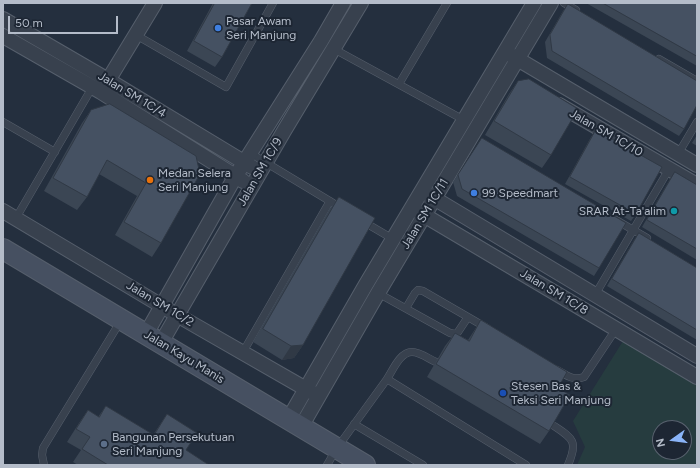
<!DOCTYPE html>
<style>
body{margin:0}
#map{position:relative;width:700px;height:468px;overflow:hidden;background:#242f3e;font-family:Figtree,sans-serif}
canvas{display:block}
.frame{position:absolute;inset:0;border:4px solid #b4bcc9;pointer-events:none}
.north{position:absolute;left:652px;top:420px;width:40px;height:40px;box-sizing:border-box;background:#1d2633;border:1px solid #59626f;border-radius:50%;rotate:256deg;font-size:11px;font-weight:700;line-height:16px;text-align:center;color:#b4bcc9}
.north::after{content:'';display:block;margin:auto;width:14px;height:18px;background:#8ab4f8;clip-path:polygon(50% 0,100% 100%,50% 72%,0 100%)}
.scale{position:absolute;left:8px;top:16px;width:110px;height:18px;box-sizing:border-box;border:2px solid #b4bcc9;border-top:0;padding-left:5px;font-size:12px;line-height:14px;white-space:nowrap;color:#b4bcc9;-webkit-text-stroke:3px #1d2633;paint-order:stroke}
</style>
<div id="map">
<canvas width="700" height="468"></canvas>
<div class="frame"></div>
<div class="north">N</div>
<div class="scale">50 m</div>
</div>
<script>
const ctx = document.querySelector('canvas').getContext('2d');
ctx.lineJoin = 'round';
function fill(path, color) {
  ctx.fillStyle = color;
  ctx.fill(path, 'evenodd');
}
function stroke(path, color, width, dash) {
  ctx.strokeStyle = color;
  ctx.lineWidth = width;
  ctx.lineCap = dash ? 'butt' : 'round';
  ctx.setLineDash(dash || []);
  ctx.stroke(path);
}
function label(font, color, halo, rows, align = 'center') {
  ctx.font = font + ' Figtree,sans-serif';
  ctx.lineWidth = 4;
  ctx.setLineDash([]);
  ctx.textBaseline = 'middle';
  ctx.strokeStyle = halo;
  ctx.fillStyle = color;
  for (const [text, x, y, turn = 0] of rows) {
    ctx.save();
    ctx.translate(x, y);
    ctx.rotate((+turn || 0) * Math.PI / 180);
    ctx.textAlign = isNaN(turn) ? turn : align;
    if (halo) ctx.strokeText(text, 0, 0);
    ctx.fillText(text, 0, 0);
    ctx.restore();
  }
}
const green = new Path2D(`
 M623,341l74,44v80h-120l8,-18 -12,-26zM660,428h24v24h-24z`);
const lane = new Path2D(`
 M564,3l12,7
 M136,35l90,52 47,-84
 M334,49l130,71
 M659,59l38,22
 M399,84l48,-81
 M3,122l52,30
 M250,153l83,50
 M678,154l19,-32
 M16,218l77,-132
 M616,220l31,18
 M364,222l29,17
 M376,292l74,41 5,1 3,-2 10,-15
 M595,295l74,-126
 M406,308l9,-15 3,-3 5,1 64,37
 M243,352l87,-151
 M557,370c9,5 16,11 27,7l32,-48
 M387,379c6,-9 13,-27 25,-27 8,0 17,7 24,10
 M354,424l69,41
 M551,424c21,14 28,16 17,41
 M44,465l-2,-10 1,-7 77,-126
 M327,465l10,-17 50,-69 139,86`);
const street = new Path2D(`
 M3,19l105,61 144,87
 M3,36l98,56 142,89
 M509,54l188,111
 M104,87l51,-84
 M559,105l138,80
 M427,194l270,162
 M3,211l174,104 136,78
 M417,211l280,166
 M146,334l89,-157 86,-136 22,-38
 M161,343l123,-212 77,-128
 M288,420l77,-134 169,-283
 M301,427l77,-134 173,-290`);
const secondary = new Path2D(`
 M3,249l362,216`);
const wall = new Path2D(`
 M213,3h39l-30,54 -7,10 -28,-16z
 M586,3h111v63z
 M568,4l116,125 -5,7 -132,-78 -2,-16 18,-31z
 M518,81l33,74 -9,13 -57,-33 24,-41z
 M91,110l105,46 -35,87 -9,14 -37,-22 22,-39 -38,-22 -12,23 -10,13 -33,-19 38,-68z
 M596,130l40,84 -5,7 -66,-37 26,-47z
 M697,135v11l-5,-3z
 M482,138l117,130 -5,8 -137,-80 -4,-14z
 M675,172l22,13v75l-55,-33 28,-48z
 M339,197l-36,148 -9,13 -12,2 -29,-18 76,-132z
 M639,233l58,35v72l-90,-54 27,-46z
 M481,320l77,68 -9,43 -9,13 -113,-67 18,-31 10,-13 13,7z
 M106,406l47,29 14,-21 19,36 23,15h-131l-5,-3 8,-12 -14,-8 12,-19 9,-13 10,7z`);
const shadedWall = new Path2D(`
 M303,345l-9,13 -12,2 9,-14z`);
const building = new Path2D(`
 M215,3h37l-30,54 -28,-16z
 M603,3h94v53z
 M568,4l129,77v24l-13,24 -132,-78 -2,-16z
 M529,79l49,30 -27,46 -57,-34 24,-40z
 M110,104l86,52 4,18 -39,69 -37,-21 22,-39 -39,-23 -20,37 -34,-19 38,-68z
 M596,130l66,37 -26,47 -66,-37z
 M482,138l144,85 -27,45 -137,-79 -4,-14z
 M675,172l22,13v64l-50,-29z
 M339,197l36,21 -72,127 -12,1 -28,-17z
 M639,233l58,35v62l-85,-51z
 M481,320l86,52 -9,16 12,7 -21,36 -113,-67 19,-31 14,8z
 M106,406l48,29 13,-21 30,19 -11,17 23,15h-101l-26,-16 8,-12 -14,-8 12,-19 11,7z`);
const markers = [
 [218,28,4,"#3f7fe0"],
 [150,180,4,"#e8710a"],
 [474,193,4,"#3f7fe0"],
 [674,211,4,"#0f9aa8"],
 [503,393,4,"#1a4fb4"],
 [104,444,4,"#5c6f8a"]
];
const poiNames = [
 ["Pasar Awam",226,21],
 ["Seri Manjung",226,35],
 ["Medan Selera",158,173],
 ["Seri Manjung",158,187],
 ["99 Speedmart",482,193],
 ["SRAR At-Ta'alim",666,211,"right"],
 ["Stesen Bas &",511,386],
 ["Teksi Seri Manjung",511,400],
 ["Bangunan Persekutuan",112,437],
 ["Seri Manjung",112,451]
];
const streetNames = [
 ["Jalan SM 1C/4",132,95,31],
 ["Jalan SM 1C/10",606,133,30],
 ["Jalan SM 1C/9",260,172,-60],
 ["Jalan SM 1C/11",425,214,-59],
 ["Jalan SM 1C/8",554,292,31],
 ["Jalan SM 1C/2",160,304,31],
 ["Jalan Kayu Manis",184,357,31]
];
fill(green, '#263c3f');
stroke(lane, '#565f6c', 8);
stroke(street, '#565f6c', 16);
stroke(secondary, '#565f6c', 22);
stroke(lane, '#38414e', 7);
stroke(street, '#38414e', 14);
stroke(secondary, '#465061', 20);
fill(wall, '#3b4654');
fill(shadedWall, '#303945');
fill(building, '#455162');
stroke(building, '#303945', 1);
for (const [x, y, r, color] of markers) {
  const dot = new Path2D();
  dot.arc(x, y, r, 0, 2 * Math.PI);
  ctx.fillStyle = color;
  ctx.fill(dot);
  stroke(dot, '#1d2633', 1.5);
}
label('12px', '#b4bcc9', '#1d2633', poiNames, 'left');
label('12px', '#b4bcc9', '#1d2633', streetNames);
</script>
